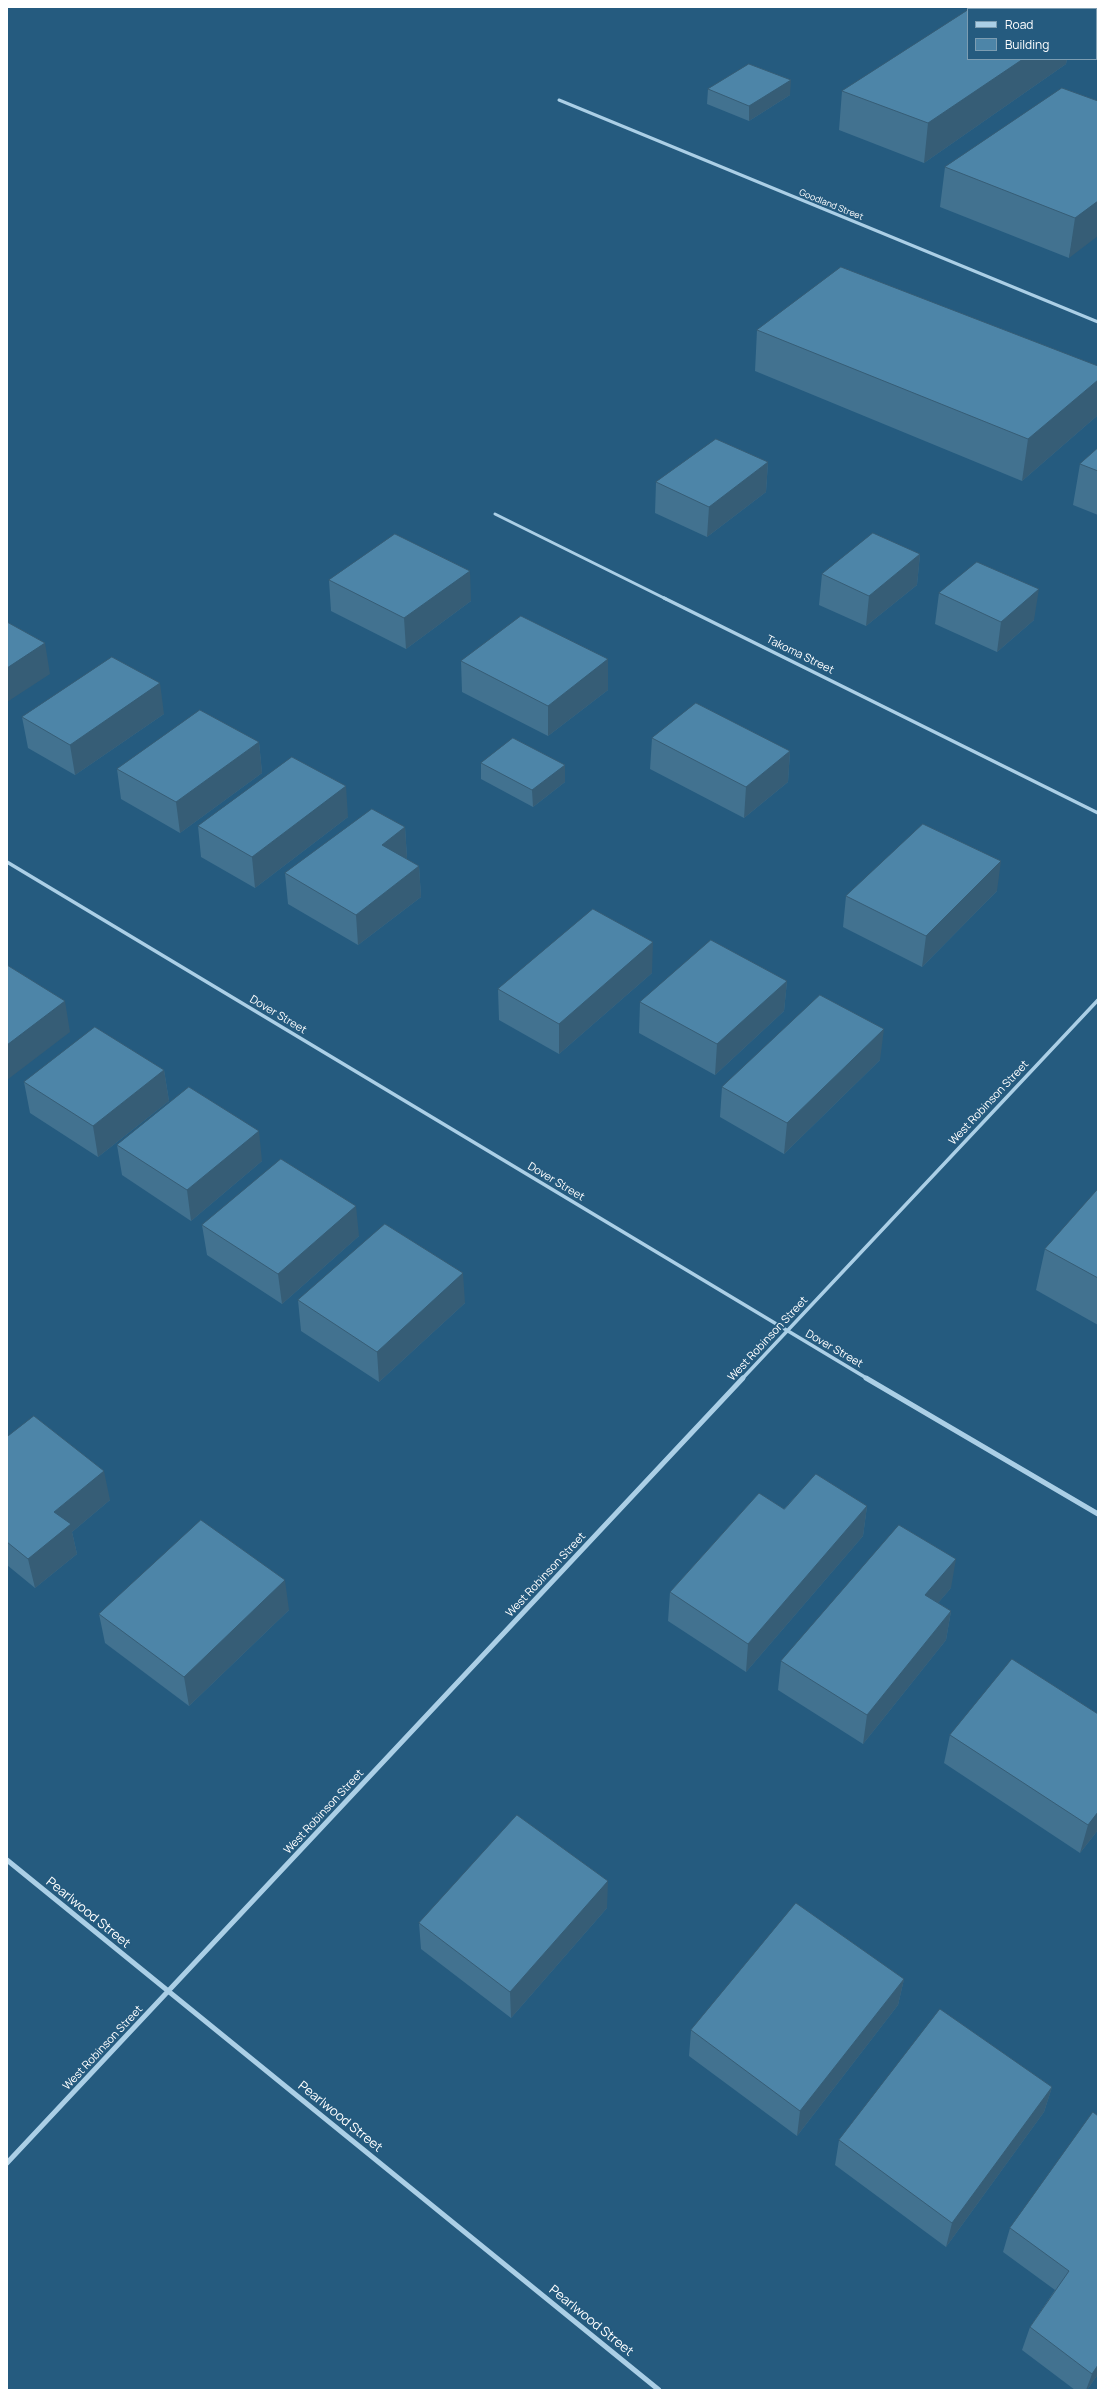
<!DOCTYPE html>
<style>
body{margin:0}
#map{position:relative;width:1105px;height:2397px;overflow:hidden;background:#255b7f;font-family:Manrope,sans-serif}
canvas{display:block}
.frame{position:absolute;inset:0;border:8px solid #fff;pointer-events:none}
.legend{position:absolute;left:967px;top:8px;width:130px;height:52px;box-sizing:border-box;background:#255b7f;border:1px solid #7c9db2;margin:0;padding:5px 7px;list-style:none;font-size:12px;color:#fff}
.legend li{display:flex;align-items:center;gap:8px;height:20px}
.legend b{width:20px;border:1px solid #7c9db2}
</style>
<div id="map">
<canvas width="1105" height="2397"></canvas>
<div class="frame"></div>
<ul class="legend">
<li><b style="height:5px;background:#abcfe6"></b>Road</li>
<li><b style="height:11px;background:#4d85a8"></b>Building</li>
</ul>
</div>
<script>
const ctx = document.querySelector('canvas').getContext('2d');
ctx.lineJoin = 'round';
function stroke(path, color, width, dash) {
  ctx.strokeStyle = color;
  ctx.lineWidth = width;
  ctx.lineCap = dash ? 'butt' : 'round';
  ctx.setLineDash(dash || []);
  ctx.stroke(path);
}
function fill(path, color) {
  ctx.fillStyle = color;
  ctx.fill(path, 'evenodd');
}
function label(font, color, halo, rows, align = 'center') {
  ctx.font = font + ' Manrope,sans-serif';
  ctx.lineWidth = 3.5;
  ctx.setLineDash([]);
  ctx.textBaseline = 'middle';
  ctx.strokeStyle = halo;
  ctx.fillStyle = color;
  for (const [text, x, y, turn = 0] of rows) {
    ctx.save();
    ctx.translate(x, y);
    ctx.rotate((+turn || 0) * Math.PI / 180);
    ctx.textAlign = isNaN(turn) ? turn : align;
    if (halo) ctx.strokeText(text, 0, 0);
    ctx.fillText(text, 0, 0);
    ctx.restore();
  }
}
const streetFar2 = new Path2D(`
 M559,100l539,222
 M495,514l171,85`);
const streetFar1 = new Path2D(`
 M664,598l434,215
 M7,862l861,517
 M742,1379l356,-379`);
const street = new Path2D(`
 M866,1378l232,136
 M7,1860l652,530
 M7,2163l736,-785`);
const wall = new Path2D(`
 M968,59h99l-1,5 -142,99 -85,-33 3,-39z
 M708,89l82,6 -41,26 -42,-17z
 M1098,101l-29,157 -129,-51 5,-40z
 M757,330l341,36v49l-76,66 -267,-110z
 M1098,448v67l-25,-10 7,-41z
 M768,462l-2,30 -59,45 -52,-24 1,-31z
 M920,554l-3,31 -51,41 -47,-21 3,-31z
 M329,580l142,21 -65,48 -75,-38z
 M939,593l95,27 -37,32 -62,-28z
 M461,661l147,29 -60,46 -86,-44z
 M164,714l-89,61 -47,-27 -6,-31z
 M652,738l138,13 -2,31 -44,36 -94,-49z
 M259,742l3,31 -82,60 -59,-34 -4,-30z
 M481,763l84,19 -32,25 -52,-28z
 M348,817l-93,71 -54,-31 -3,-31z
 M405,827l2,31 -1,1 13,7 2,31 -63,48 -70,-41 -3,-31z
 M997,891l-75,76 -79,-40 3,-31z
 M652,973l-93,81 -60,-34 -1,-31z
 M787,981l-3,30 -69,64 -76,-42 1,-31z
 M880,1060l-96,94 -64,-37 2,-30z
 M164,1070l5,31 -71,56 -68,-44 -6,-31z
 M117,1145l145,16 -71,60 -69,-46z
 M1098,1189v136l-62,-35 9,-41z
 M202,1225l157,11 -77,68 -75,-49z
 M298,1300l167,3 -86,79 -78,-51z
 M7,1437l103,63 -38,32 5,22 -42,34 -28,-23z
 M867,1506l-4,30 -117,136 -78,-51 2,-29 114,-83z
 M951,1588l-13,15 13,8 -5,29 -83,104 -85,-54 3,-29z
 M289,1610l-100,96 -84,-63 -6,-29z
 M950,1735l148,95 -18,23 -136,-90z
 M607,1908l-96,110 -90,-69 -2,-26z
 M904,1979l-6,26 -101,131 -108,-80 2,-26z
 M1052,2087l-8,25 -98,135 -111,-82 4,-25z
 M1098,2116v258l-11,16h-12l-53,-40 8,-23 25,-37 -52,-38 7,-24z`);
const shadedWall = new Path2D(`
 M1023,59h44l-1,5 -142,99 4,-40z
 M791,80l-1,15 -41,26v-15z
 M1098,201v35l-29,22 6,-40z
 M1098,380v35l-76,66 6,-42z
 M768,462l-2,30 -59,45 2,-30z
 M920,554l-3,31 -51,41 3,-30z
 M470,571l1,30 -65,48 -2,-31z
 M1039,589l-5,31 -37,32 4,-30z
 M45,643l5,31 -43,28v-34z
 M608,659v31l-60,46v-30z
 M160,683l4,31 -89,61 -5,-30z
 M259,742l3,31 -82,60 -4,-31z
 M790,751l-2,31 -44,36 2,-31z
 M565,765v17l-32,25 -1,-17z
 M346,786l2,31 -93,71 -3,-31z
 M405,827l2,31 -23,18 -2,-31z
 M1001,861l-4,30 -75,76 4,-31z
 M419,866l2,31 -63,48 -2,-30z
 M653,942l-1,31 -93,81v-30z
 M787,981l-3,30 -69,64 2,-31z
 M65,1001l5,31 -63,48v-35z
 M884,1029l-4,31 -96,94 3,-31z
 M164,1070l5,31 -71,56 -5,-31z
 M259,1131l3,30 -71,60 -4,-31z
 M356,1206l3,30 -77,68 -4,-30z
 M463,1273l2,30 -86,79 -2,-30z
 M104,1471l6,29 -38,32 5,22 -42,34 -7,-29 26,-47z
 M867,1506l-4,30 -117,136 2,-28z
 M956,1559l-5,29 -31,36 5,-29z
 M285,1580l4,30 -100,96 -5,-29z
 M951,1611l-5,29 -83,104 4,-29z
 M1098,1812v18l-18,23 8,-28z
 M608,1881l-1,27 -96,110 -1,-26z
 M904,1979l-6,26 -101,131 3,-25z
 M1052,2087l-8,25 -98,135 6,-24z
 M1098,2365v9l-11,16h-1l6,-16z`);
const building = new Path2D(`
 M972,7h45l6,2h-54z
 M968,10v49h55l-95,64 -86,-32z
 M749,64l42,16 -42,26 -41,-17z
 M1062,88l36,13v100l-23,17 -130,-51z
 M841,267l257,99v14l-70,59 -271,-109z
 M716,439l52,23 -59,45 -53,-25z
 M1098,448v23l-18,-7z
 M873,533l47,21 -51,42 -47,-22z
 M395,534l75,37 -66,47 -75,-38z
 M977,562l62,27 -38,33 -62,-29z
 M521,616l87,43 -60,47 -87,-45z
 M7,622l38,21 -38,25z
 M112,657l48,26 -90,62 -48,-28z
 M696,703l94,48 -44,36 -94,-49z
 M200,710l59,32 -83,60 -59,-33z
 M513,738l52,27 -33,25 -51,-27z
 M292,757l54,29 -94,71 -54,-31z
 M372,809l33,18 -23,18 37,21 -63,49 -71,-42z
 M923,824l78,37 -75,75 -80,-40z
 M593,909l60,33 -94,82 -61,-35z
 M711,940l76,41 -70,63 -77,-42z
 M7,965l58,36 -58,44z
 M820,995l64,34 -97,94 -65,-36z
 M95,1027l69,43 -71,56 -69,-44z
 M189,1087l70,44 -72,59 -70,-45z
 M281,1159l75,47 -78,68 -76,-49z
 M1098,1189v89l-53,-29z
 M385,1224l78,49 -86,79 -79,-52z
 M34,1416l70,55 -50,41 17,12 -43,35 -21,-17v-105z
 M816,1474l51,32 -119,138 -78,-52 89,-99 25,16z
 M201,1520l84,60 -101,97 -85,-63z
 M899,1525l57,34 -31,36 26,16 -84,104 -86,-54z
 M1012,1659l86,55v98l-10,13 -138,-90z
 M517,1815l91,66 -98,111 -91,-69z
 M796,1903l108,76 -104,132 -109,-81z
 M940,2009l112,78 -100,136 -113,-83z
 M1093,2112l5,4v249l-6,9 -62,-47 39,-56 -59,-43z`);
const farStreetnames = [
 ["Goodland Street",831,205,22]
];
const streetNames = [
 ["Takoma Street",800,655,26],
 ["Dover Street",278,1015,31],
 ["West Robinson Street",989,1103,-47],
 ["Dover Street",556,1182,31],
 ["West Robinson Street",768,1339,-47],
 ["Dover Street",834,1349,30],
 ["West Robinson Street",546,1575,-47],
 ["West Robinson Street",324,1812,-47],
 ["West Robinson Street",103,2048,-47]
];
const nearStreetnames = [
 ["Pearlwood Street",88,1913,39],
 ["Pearlwood Street",340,2117,39],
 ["Pearlwood Street",591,2321,39]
];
stroke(streetFar2, '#abcfe6', 3);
stroke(streetFar1, '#abcfe6', 3.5);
stroke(street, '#abcfe6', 5);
fill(wall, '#427290');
fill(shadedWall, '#365d76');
fill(building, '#4d85a8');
stroke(building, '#365d76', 1);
label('9px', '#fff', '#255b7f', farStreetnames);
label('11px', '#fff', '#255b7f', streetNames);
label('13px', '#fff', '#255b7f', nearStreetnames);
</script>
